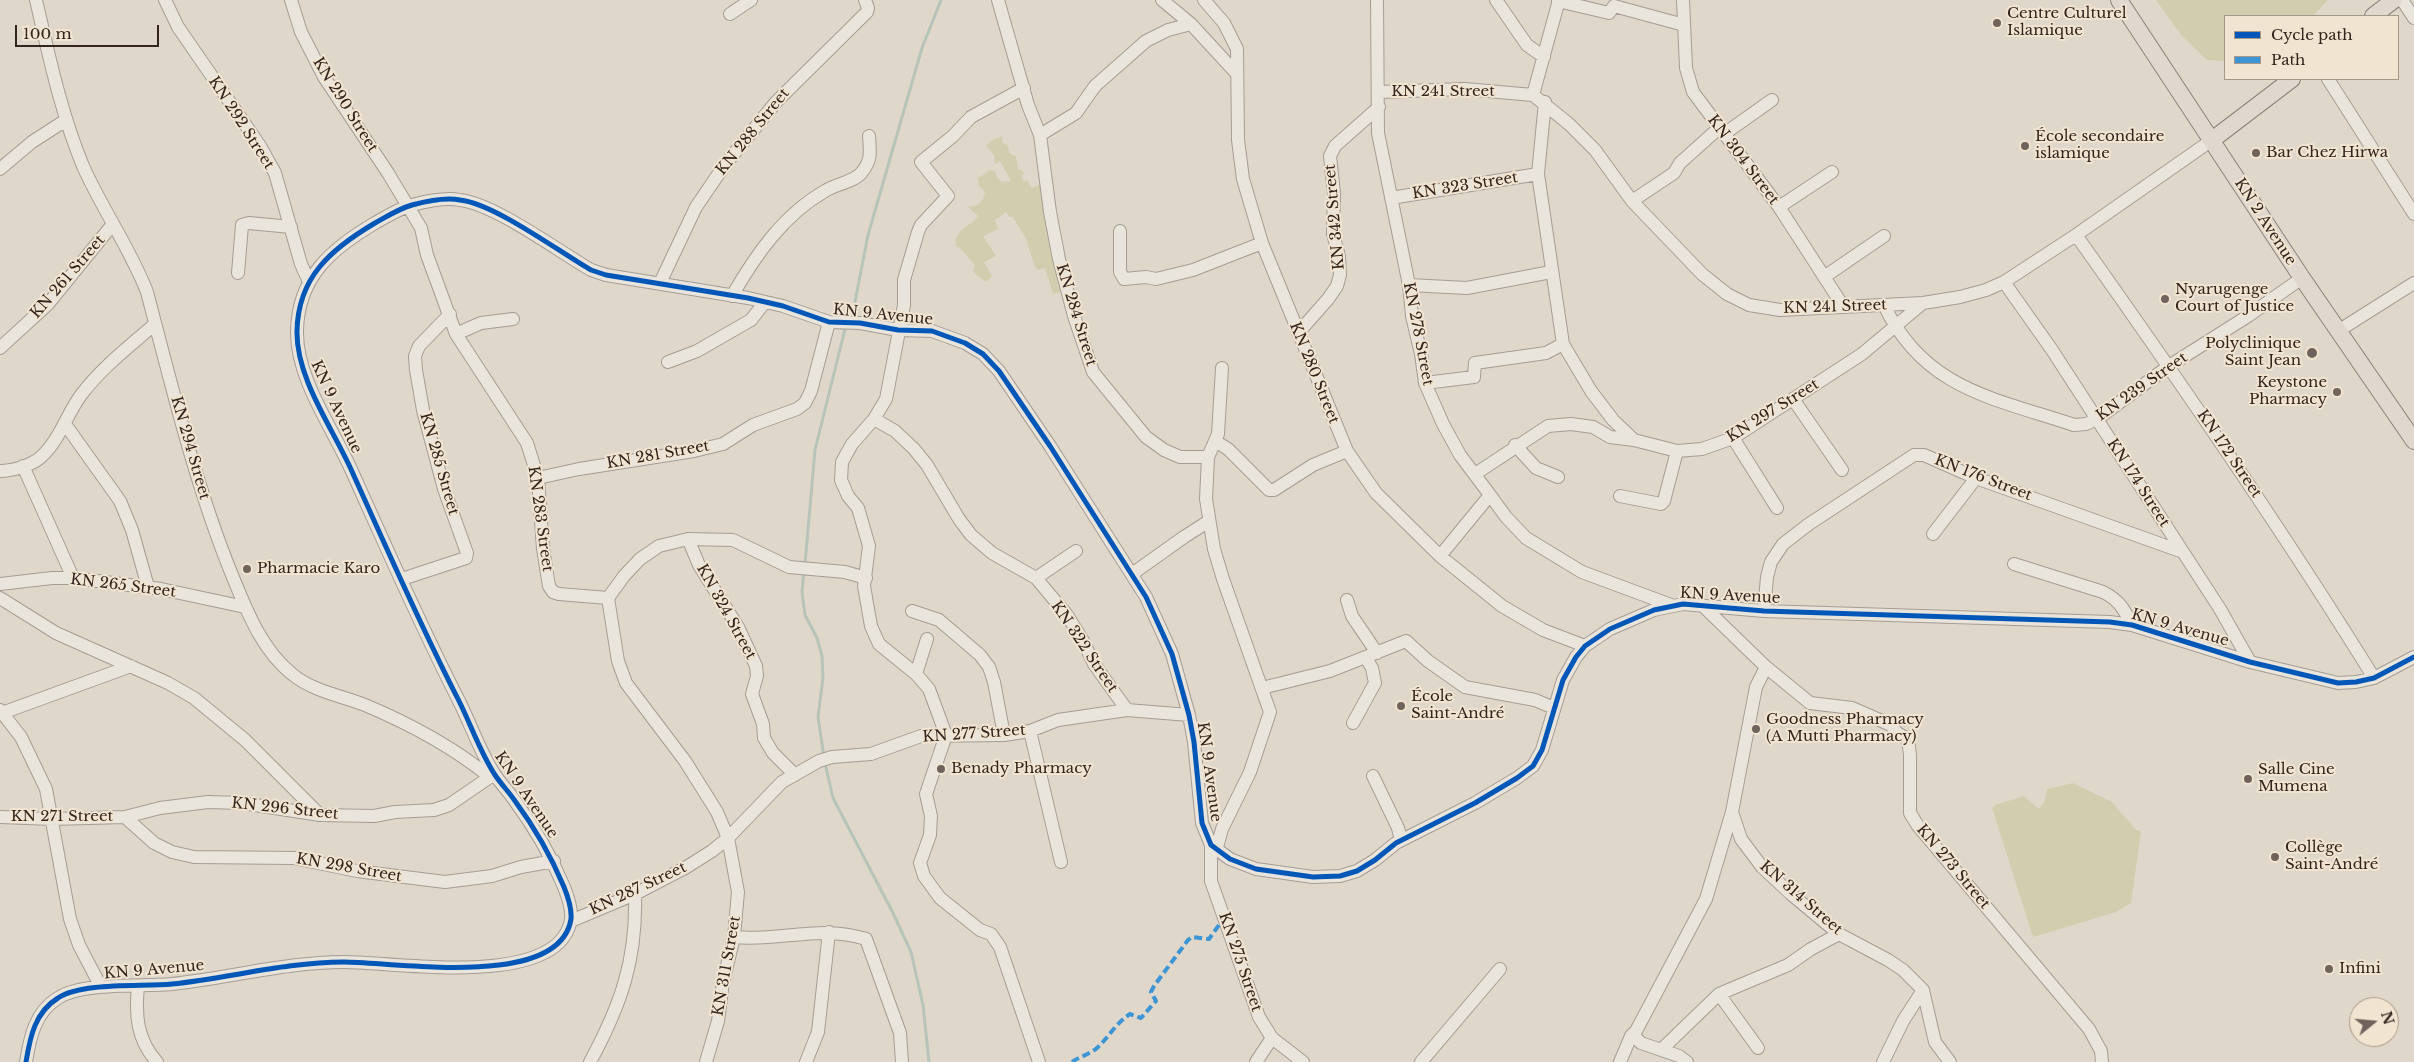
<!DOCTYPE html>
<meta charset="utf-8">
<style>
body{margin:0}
#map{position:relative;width:2414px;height:1062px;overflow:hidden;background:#e0d7cb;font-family:"Libre Baskerville",serif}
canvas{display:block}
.legend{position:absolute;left:2224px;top:15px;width:175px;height:65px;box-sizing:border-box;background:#f1e4d1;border:1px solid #a59889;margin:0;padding:6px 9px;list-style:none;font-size:15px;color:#33251e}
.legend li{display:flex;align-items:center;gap:10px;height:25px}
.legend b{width:25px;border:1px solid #a59889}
.north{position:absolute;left:2349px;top:997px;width:50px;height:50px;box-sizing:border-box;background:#f1e4d1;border:1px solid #a59889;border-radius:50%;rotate:73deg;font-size:14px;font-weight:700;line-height:20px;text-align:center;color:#33251e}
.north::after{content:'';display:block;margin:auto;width:18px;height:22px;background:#70635b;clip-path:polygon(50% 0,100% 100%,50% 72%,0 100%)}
.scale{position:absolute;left:15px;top:25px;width:144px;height:22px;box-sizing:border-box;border:2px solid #33251e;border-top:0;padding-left:6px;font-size:15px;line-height:18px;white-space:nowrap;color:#33251e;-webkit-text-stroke:4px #f1e4d1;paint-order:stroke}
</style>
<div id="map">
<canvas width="2414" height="1062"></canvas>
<ul class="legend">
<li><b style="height:6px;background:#0057b8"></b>Cycle path</li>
<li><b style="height:6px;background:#3d95d5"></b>Path</li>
</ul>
<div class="north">N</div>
<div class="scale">100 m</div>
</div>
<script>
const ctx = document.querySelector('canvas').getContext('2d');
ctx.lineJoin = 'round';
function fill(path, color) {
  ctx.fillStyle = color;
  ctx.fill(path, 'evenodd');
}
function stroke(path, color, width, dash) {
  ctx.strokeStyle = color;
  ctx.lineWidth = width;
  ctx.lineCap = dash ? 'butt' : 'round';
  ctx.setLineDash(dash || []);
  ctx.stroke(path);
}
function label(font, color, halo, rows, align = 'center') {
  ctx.font = font + ' "Libre Baskerville",serif';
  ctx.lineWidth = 4;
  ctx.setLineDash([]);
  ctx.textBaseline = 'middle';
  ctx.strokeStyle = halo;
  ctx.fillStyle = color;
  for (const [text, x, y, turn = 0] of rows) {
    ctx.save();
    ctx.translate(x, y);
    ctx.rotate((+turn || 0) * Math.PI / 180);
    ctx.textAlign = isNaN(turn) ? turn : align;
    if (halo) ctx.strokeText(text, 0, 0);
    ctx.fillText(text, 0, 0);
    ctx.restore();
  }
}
const green = new Path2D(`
 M2156,0h172l-15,16h-88v45l-18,-1 -26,-25z
 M1002,136l1,7 4,2 3,9 6,2 2,13 6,3 -2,5 2,5 3,-2 5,8 13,-6 20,109 -12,3 -8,-26 -7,2 -3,-3 -9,-28 -13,-22h-4l-3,-5 -11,8 3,9 -15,7 13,20 -12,6 8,14 -6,6 -13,-10 2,-7 -17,-19 -1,2c-6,-17 12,-20 21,-32l-10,-9 9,-2 6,-6 2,-7 -6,-6 -1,-8 12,-8 5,1 3,8 5,3 8,-1 -11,-20 -5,3 -1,-9 -8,-9 5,-5z
 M2073,783l39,19 24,28 5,1 -10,72 -15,9 -83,25 -41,-129 3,-3 29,-9 15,13 5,-6 3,-14z`);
const stream = new Path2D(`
 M852,317l16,-82 54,-187 19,-48
 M805,564l10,-114 30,-121
 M804,570l-2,22 3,23 12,23 5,18 1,22 -5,39 6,40
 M825,763l8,35 60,115 18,39 12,53 6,57`);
const minor = new Path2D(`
 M36,0c13,56 25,113 47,166 19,43 47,82 64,126 25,95 48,192 85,283 15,36 29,74 60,99 20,17 50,22 73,31 43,18 89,43 125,72
 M165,0l13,27 82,119 15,27 26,91 8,18
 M291,0l10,32 23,45 64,96 33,55 6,27 29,79 71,109 11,35 5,71 6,37 4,6 6,2 49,4 10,63 8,22 59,78 32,51 11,26 10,54 -4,45 -11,45 -5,39 -12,41
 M998,0l30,105 12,30 10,77 9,47 15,57 19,56 53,65 18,13 16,7h28
 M1162,0l29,24 46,50
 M1204,0l20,23 13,26 1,91 5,39 19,64 85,208 29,42 64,63 62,50 41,24 42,16
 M1377,0l1,133 31,152 3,31 9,38 4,29 18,41 17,31 30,40 16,22 20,21 56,34 89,33
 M1496,0l31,45 17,12
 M1683,0l3,68 7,24 86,115 64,99
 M2402,0l12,18
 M1558,1l51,12 5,-7 70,19
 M730,14l21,-14
 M2328,79l86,135
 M1024,88l-53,29 -18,19 -32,26 27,34 -27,29 -3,7 -14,48v25l-18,94 -12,20 -22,25 -10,18 -1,18 7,16 10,12 11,38 -5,40 7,40 8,18 37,30 13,15 17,46 -20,59 5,22 -1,19 -10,28 4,13 16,22 40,32 11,4 9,13 39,115
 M1379,92l86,-3 68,6 36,29 26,26 37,51 70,73 25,20 22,11 31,5 143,-7 37,-6 26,-7 18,-8 72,-47 136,-95
 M1533,95l26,-95
 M1545,102l-7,72 25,170 28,47 22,29 21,20 43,11 25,-2 31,-11 129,-84 61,-51
 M1724,134l48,-34
 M1040,135l36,-22 19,-27 51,-45 22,-11 23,-6
 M0,169l32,-27 34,-22
 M1391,198l147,-24
 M1632,201l42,-28 6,-10 39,-35
 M1779,207l53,-35
 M1120,231v41l4,7 22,-2 10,2 37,-9 69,-27
 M2076,235c103,145 204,291 298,443
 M238,273l4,-48 7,-2 42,4
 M1824,277l60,-41
 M2004,282l48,68 168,259 30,53
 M660,283l36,-76 28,-41 52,-64 91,-90 1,-4 -3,-8
 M1409,285l58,3 84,-16
 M732,296c23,-40 51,-81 93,-105 10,-7 30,-9 37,-19 10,-12 8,-21 7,-36
 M1884,305c40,84 109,93 190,120l12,-1 11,-5 72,-53 79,-50 54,-38
 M2338,331l76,-48
 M1298,333l30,-34 9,-13 3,-11 -1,-19 -6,-22 1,-41 -4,-37 5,-10 44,-39
 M456,334l25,-11 32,-4
 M0,348l48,-44 65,-80
 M668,362l29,-11 54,-31 14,-18
 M1425,383l49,-6 1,-14 71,-10 17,-9
 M1793,399l49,71
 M874,419l21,12 19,18 13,16 32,54 12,16 21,18 44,25 31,37 16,26 11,23 33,46
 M65,424l55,77 12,29 16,57
 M1733,438l44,70
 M1215,441l13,8 41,41h5l39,-25 34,-14
 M1515,445l21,23 22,9
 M23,466l50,112
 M0,471c13,0 33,-6 42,-15 18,-17 25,-42 39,-61 21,-28 49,-49 74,-71
 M1475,474l73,-48 23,-2 22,3 17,10 24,3
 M538,478l41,-9 115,-18 29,-7 30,-19 44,-16 8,-6 6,-12 18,-69
 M1620,496l41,8 3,-3 13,-50
 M1933,534l43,-56
 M688,539l11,26 39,62 18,39 1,10 -5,18 11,30 1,14 9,15 22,22
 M1440,556l50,-61
 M2014,564l89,28c16,8 21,17 29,33
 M1132,574l52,-37 25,-16
 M1036,578l40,-27
 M402,579l64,-21 1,-5 -23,-64 -21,-79 -7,-40 -1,-14 4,-10 31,-32
 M0,584l52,-6h21l88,11 84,18
 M0,598l56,35 112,50 26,15 51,42 75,75
 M608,598l16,-22 16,-17 19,-13 29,-7 45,1 56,27 56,5 21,6
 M1347,600l5,16 25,37
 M1702,605l64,62 44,36 42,5 39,17 6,8 11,6 2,16v58l8,13 171,203 12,22 1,11
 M912,611l27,9 41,35 9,12 5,15 10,53
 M1764,611l3,-34 4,-15 12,-18 26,-20 105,-69h10l52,23 207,74
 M916,674l11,-35
 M1262,688l68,-17 76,-30 22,20 37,26 70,13 19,8
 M0,710l21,27 25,52 24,130 9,26 22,42
 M2,713l129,-47
 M1353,723l22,-40 -3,-15 -6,-10
 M1030,731l31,131
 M1373,776l25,52 3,12
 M1732,812l9,27 21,28 29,27 48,40 49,26 15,10 20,20 12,52 15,20
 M0,817l52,2 73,-2 35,-9 48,-6 34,1 78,12 54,1 21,-4 39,-2 15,-5 41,-28h6
 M125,817l29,26 18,9 22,5 100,1 63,13 88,11 47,-6 29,-9 33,-6
 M1211,845v36l48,136 13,21 31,24
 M1216,851l6,-22 28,-57 20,-60 -47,-133 -9,-30 -8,-50 2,-42 10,-23 4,-66
 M571,921l64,-27 50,-26 27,-17 16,-13 54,-56 37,-21 13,-4 39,-3 50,-18 83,-1 26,-4 28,-11 69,-10 62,5
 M734,937c46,5 84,-13 132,2l34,94 2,29
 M138,986c-3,29 -1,54 19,76
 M1719,994l39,54
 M1662,1049l57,-55 69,-29 23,-16 28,-15
 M26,1062c4,-25 9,-50 32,-64 24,-16 84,-11 114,-14 57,-6 115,-22 172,-22 51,0 216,28 227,-43 1,-11 -3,-22 -7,-32 -13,-31 -29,-59 -49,-86 -6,-9 -14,-17 -20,-26 -15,-23 -24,-50 -36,-74 -38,-74 -71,-150 -105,-225 -19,-45 -58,-96 -57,-145 1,-54 34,-82 78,-108 11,-6 23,-14 37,-18 15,-4 33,-8 48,-5 35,4 98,51 131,70l15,5 142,23 35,8 46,16 31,1 38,7 34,1 33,12 18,11 16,17 51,75 96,151 26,57 17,61 5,27 8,81 9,22 19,14 26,10 57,8 27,-1 17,-5 18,-11 21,-17 79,-40 42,-25 16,-12 9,-16 21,-70 13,-23 9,-11 25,-17 44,-19 29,-6 81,7 346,11 22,3 118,37 88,21 18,-1 18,-4 40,-21
 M590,1062c31,-57 47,-103 45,-168
 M806,1062l12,-30 11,-100
 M1256,1062l16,-24
 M1421,1062l79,-93
 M1620,1062l11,-26
 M1687,1062l-8,-6 -38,-13 -5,-5 -5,-2 5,-5 70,-132 26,-87 24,-125 10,-20
 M1883,1062l20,-41 20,-31`);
const major = new Path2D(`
 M2119,0l183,278 112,163
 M2373,16l21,-16
 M2212,140l80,-61`);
const quiet = new Path2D(`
 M1072,1062c7,-5 18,-8 25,-14 12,-11 18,-24 33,-34l11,4 15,-17 -5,-9 3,-6 34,-46 4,-3 17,2 15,-21`);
const cycleway = new Path2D(`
 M26,1062c4,-25 9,-50 32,-64 24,-16 84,-11 114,-14 57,-6 115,-22 172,-22 51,0 216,28 227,-43 1,-11 -3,-22 -7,-32 -13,-31 -29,-59 -49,-86 -6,-9 -14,-17 -20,-26 -15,-23 -24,-50 -36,-74 -38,-74 -71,-150 -105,-225 -19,-45 -58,-96 -57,-145 1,-54 34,-82 78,-108 11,-6 23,-14 37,-18 15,-4 33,-8 48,-5 35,4 98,51 131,70l15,5 142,23 35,8 46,16 31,1 38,7 34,1 33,12 18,11 16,17 51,75 96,151 26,57 17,61 5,27 8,81 9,22 19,14 26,10 57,8 27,-1 17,-5 18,-11 21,-17 79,-40 42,-25 16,-12 9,-16 21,-70 13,-23 9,-11 25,-17 44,-19 29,-6 81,7 346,11 22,3 118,37 88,21 18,-1 18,-4 40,-21`);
const markers = [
 [1997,23,5,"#70635b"],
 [2025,146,5,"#70635b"],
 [2256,153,5,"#70635b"],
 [2165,299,5,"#70635b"],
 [2312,353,6,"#70635b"],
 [2337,392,5,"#70635b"],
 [247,569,5,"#70635b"],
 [1401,706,5,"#70635b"],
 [1756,729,5,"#70635b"],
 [941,769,5,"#70635b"],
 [2248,779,5,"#70635b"],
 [2275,857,5,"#70635b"],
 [2329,969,5,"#70635b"]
];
const poiNames = [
 ["Centre Culturel",2007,14],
 ["Islamique",2007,31],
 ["École secondaire",2035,137],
 ["islamique",2035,154],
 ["Bar Chez Hirwa",2266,153],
 ["Nyarugenge",2175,290],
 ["Court of Justice",2175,307],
 ["Polyclinique",2301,344,"right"],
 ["Saint Jean",2301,361,"right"],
 ["Keystone",2327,383,"right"],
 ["Pharmacy",2327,400,"right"],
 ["Pharmacie Karo",257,569],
 ["École",1411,697],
 ["Saint-André",1411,714],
 ["Goodness Pharmacy",1766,720],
 ["(A Mutti Pharmacy)",1766,737],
 ["Benady Pharmacy",951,769],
 ["Salle Cine",2258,770],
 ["Mumena",2258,787],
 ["Collège",2285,848],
 ["Saint-André",2285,865],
 ["Infini",2339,969]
];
const streetNames = [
 ["KN 241 Street",1443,92],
 ["KN 290 Street",345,105,58],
 ["KN 292 Street",241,123,57],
 ["KN 288 Street",753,132,-51],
 ["KN 304 Street",1743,160,53],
 ["KN 323 Street",1465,186,-9],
 ["KN 342 Street",1335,217,-95],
 ["KN 2 Avenue",2265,222,57],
 ["KN 261 Street",68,277,-49],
 ["KN 241 Street",1835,307,-2],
 ["KN 9 Avenue",883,315,6],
 ["KN 284 Street",1076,315,73],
 ["KN 278 Street",1418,334,79],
 ["KN 280 Street",1314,373,68],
 ["KN 239 Street",2142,387,-35],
 ["KN 9 Avenue",336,407,65],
 ["KN 297 Street",1773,411,-32],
 ["KN 294 Street",190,448,74],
 ["KN 172 Street",2229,454,56],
 ["KN 281 Street",658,455,-10],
 ["KN 285 Street",439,464,74],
 ["KN 176 Street",1983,478,21],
 ["KN 174 Street",2138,483,57],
 ["KN 283 Street",540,519,82],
 ["KN 265 Street",123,586,7],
 ["KN 9 Avenue",1730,596,3],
 ["KN 324 Street",726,612,61],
 ["KN 9 Avenue",2180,628,16],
 ["KN 322 Street",1084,647,56],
 ["KN 277 Street",974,734,-4],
 ["KN 9 Avenue",1209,772,82],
 ["KN 9 Avenue",526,795,56],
 ["KN 296 Street",285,809,6],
 ["KN 271 Street",62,817],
 ["KN 273 Street",1953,867,50],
 ["KN 298 Street",349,868,10],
 ["KN 287 Street",638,889,-25],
 ["KN 314 Street",1801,898,41],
 ["KN 275 Street",1240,962,71],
 ["KN 311 Street",727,966,-80],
 ["KN 9 Avenue",154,970,-5]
];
fill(green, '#d2cdaf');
stroke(stream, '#b6c4ba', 3);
stroke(minor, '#a59d94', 14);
stroke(major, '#8b827b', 18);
stroke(minor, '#e9e4dc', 12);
stroke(major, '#e0d8ce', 16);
stroke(quiet, '#3d95d5', 4, [8, 4]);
stroke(cycleway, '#0057b8', 5);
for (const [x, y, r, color] of markers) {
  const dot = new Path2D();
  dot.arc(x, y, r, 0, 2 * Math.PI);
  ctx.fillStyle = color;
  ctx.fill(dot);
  stroke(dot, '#f1e4d1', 2);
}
label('15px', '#33251e', '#f1e4d1', poiNames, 'left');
label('15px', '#33251e', '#f1e4d1', streetNames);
</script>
